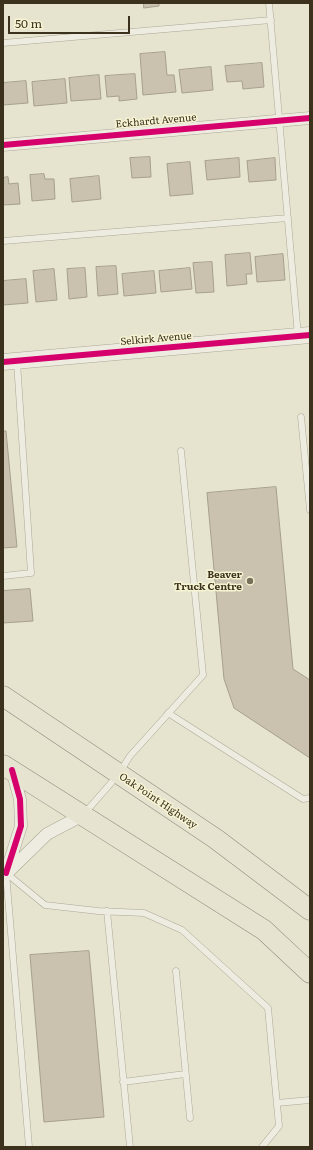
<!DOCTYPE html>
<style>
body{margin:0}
#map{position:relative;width:313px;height:1150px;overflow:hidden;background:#e6e4ce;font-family:Literata,serif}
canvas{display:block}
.frame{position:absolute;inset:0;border:4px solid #3b311d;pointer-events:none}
.scale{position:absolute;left:8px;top:16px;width:122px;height:18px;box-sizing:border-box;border:2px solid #3b311d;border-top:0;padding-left:5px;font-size:12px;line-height:14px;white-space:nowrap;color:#3b311d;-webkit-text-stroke:3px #f7f4d3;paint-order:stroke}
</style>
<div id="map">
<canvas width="313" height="1150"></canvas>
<div class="frame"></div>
<div class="scale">50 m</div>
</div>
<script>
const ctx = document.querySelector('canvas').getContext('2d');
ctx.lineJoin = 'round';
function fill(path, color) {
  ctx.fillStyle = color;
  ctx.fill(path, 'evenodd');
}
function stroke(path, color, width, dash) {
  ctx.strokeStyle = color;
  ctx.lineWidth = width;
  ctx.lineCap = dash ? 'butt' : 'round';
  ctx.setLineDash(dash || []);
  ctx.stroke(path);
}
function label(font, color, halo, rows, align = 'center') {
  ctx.font = font + ' Literata,serif';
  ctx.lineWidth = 3;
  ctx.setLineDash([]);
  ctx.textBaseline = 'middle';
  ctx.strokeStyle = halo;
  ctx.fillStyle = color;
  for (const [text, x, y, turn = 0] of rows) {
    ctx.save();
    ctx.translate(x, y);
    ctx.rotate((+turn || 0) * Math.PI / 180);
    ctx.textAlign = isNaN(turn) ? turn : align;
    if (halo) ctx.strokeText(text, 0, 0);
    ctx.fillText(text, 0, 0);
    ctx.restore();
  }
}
const building = new Path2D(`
 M144,3h15v3l-15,2z
 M165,52l2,23h7l2,17 -33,3 -3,-41z
 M262,63l2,24 -21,2 -1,-8 -15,1 -2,-16z
 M211,67l2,23 -31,3 -3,-23z
 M135,74l2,25 -18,2v-5l-12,1 -2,-21z
 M99,75l2,24 -30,2 -2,-23z
 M65,79l2,24 -33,3 -2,-24z
 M26,81l2,22 -25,2v-22z
 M150,157l1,20 -19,1 -2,-20z
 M239,158l1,19 -33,3 -2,-19z
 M275,158l1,22 -27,2 -2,-21z
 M190,162l3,32 -23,2 -3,-32z
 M44,174l1,5h9l1,20 -23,2 -2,-26z
 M99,176l2,23 -29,3 -2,-23z
 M8,177l1,7 9,-1 2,21 -17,1v-27z
 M250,253l2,21h-6l1,10 -20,2 -2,-31z
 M283,254l2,26 -28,2 -2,-25z
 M212,262l2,30 -18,1 -3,-30z
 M116,266l2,28 -20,2 -2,-29z
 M85,268l2,29 -18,2 -2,-30z
 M190,268l2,21 -31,3 -2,-21z
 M54,269l3,31 -21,2 -3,-31z
 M154,271l2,22 -32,3 -2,-22z
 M26,279l2,24 -25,2v-24z
 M3,431h3l11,116 -14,1z
 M276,487l17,182 17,11v78l-76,-50 -10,-29 -17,-186z
 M30,589l3,32 -30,2v-32z
 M89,951l15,166 -60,5 -14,-167z`);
const service = new Path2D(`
 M269,3l29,333
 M3,43l268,-23
 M3,241l285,-23
 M301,417l9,93
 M3,576l28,-3 -14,-211
 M168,713l135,86 7,-1
 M84,814l34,-39 12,-19 73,-81 -22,-224
 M6,873l39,32 53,6 46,2 38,17 86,78 11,118 -17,21
 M6,873l23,274
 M107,911l23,236
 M176,971l14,147
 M123,1082l62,-8
 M277,1103l33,-3`);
const minor = new Path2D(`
 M3,145l307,-27
 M8,872l39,-38 36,-19
 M6,873l15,-47 -1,-27 -8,-29`);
const tertiary = new Path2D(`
 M3,362l307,-27`);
const primary = new Path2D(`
 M3,696l213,143 94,71
 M3,765l261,165 46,43`);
const cycleway = new Path2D(`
 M3,145l307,-27
 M3,362l307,-27
 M6,873l15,-47 -1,-27 -8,-29`);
const markers = [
 [250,581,4,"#77705b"]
];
const streetNames = [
 ["Eckhardt Avenue",156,121,-5],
 ["Selkirk Avenue",156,339,-5],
 ["Oak Point Highway",158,801,34]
];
const poiNames = [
 ["Beaver",242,575],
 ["Truck Centre",242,587]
];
fill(building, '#cac2ae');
stroke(building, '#a69f8d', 1);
stroke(service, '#aba897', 7);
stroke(minor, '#aba897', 13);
stroke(tertiary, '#aba897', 17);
stroke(primary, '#918d7d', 21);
stroke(service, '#eeece0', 6);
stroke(minor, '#eeece0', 12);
stroke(tertiary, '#eeece0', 16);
stroke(primary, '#e6e3d1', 20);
stroke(cycleway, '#d6006c', 6);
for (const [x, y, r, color] of markers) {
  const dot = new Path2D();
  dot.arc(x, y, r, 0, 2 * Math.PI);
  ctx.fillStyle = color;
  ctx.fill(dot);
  stroke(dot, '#f7f4d3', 1.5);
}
label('10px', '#3b311d', '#f7f4d3', streetNames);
label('bold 10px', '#3b311d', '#f7f4d3', poiNames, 'right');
</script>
